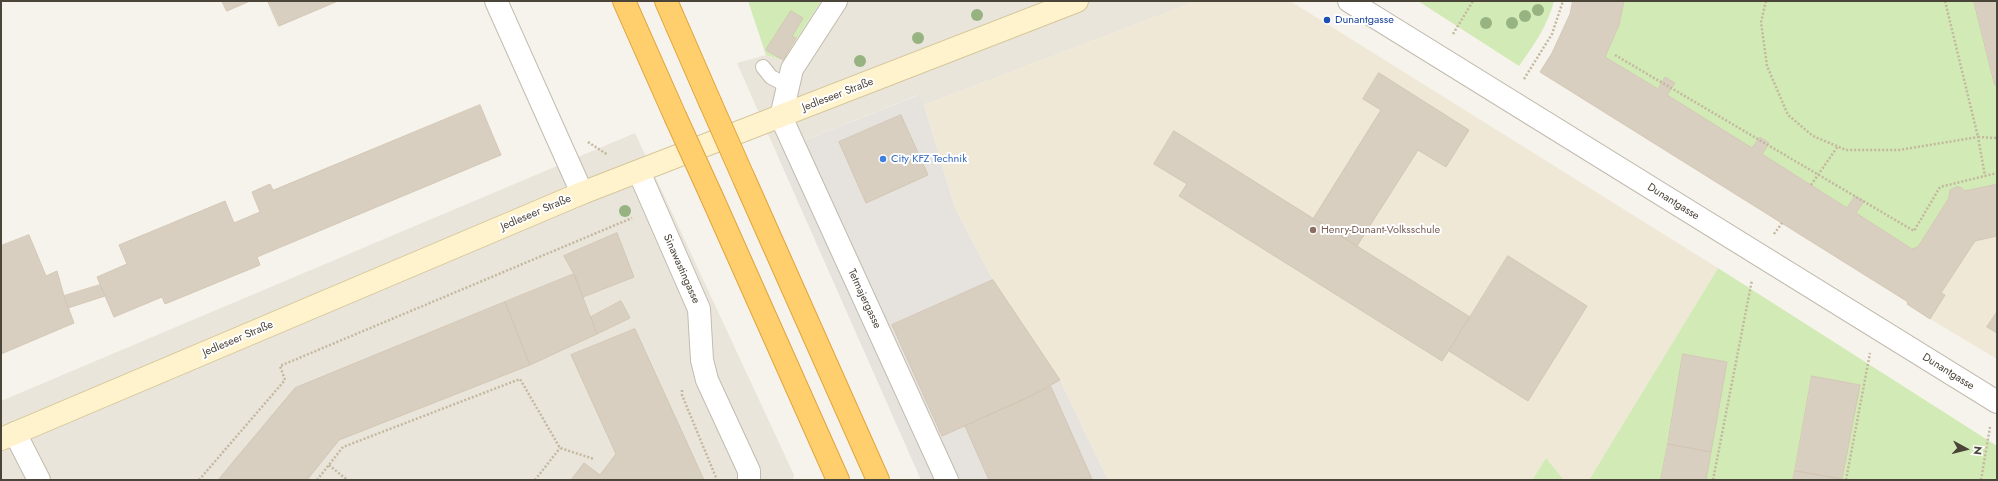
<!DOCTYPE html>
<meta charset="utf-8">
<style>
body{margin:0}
#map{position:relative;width:1998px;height:481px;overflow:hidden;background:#f6f3ec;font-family:Jost,sans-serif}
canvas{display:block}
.frame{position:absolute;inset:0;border:2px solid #4b4439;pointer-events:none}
.north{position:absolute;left:1946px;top:429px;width:40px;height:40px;-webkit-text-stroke:3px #fff;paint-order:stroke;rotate:97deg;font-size:11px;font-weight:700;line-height:16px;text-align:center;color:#4b4439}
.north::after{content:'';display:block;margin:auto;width:14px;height:18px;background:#4b4439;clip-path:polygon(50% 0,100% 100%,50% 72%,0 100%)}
</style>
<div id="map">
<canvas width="1998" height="481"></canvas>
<div class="frame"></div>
<div class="north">N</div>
</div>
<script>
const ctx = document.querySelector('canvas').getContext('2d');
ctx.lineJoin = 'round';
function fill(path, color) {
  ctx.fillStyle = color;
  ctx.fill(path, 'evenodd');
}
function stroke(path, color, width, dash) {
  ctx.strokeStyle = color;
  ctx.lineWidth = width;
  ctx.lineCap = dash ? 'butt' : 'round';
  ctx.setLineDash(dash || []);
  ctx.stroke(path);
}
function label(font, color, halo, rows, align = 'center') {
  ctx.font = font + ' Jost,sans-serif';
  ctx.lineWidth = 4;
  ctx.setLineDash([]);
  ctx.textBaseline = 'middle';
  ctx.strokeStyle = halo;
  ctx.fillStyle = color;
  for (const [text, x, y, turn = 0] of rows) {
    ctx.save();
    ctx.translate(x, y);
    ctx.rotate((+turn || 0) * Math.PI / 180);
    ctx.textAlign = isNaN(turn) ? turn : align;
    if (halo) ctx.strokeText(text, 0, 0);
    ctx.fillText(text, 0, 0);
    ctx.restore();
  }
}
const residential = new Path2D(`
 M821,1h376l-273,104 -6,-10 -142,57 -39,-89 29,-8 17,5z
 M635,133l159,342 -1,5h-792v-79z`);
const industrial = new Path2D(`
 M919,95l5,10 31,103 38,72 67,100 48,100h-187l-145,-328z`);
const education = new Path2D(`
 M1197,1h93l428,267 -129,212h-25l-18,-22 -14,22h-424l-48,-100 -67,-100 -38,-72 -31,-103z
 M1997,236v123l-67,-40 14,-24 -3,-2 34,-52z`);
const green = new Path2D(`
 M748,1h73l-38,59 -17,-5z
 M1418,1h136c-6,24 -20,44 -35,65z
 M1624,1h350l21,84h2v99l-32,7 -5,-4 -10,3 -1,8 -31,49 -6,2 -56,-36 8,-12 -9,-5 -8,12 -85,-54 7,-11 -9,-6 -8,11 -85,-53 8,-12 -10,-5 -7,11 -53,-32 14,-32z
 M1718,268l279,178v34h-155l17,-95 -47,-9 -19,104h-87l21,-118 -43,-8 -23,126h-72z
 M1546,458l18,22h-32z`);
const building = new Path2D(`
 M222,1h28l-23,10z
 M268,1h70l-59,25z
 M1573,1h51l-5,24 -14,32 53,32 7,-12 10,6 -8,12 85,53 8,-11 9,6 -7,11 85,54 8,-12 9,5 -8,12 56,36 6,-2 31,-49 1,-8 6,-3h4l5,4 32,-7v52l-22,5 -34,52 4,2 -15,24 -23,-15 1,-2 -368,-230 12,-19 18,-39z
 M1974,1h23v84h-2z
 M791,11l12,7 -11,18 4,2 -13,22 -17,-10z
 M1379,73l90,57 -23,37 -28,-17 -61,96 -44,-27 68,-109 -18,-11z
 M480,105l21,50 -244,102 3,8 -95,39 -3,-7 -48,20 -17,-40 30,-13 -8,-19 106,-44 9,22 26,-11 -8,-20 18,-8 3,6z
 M901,115l27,60 -62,28 -27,-61z
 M1174,131l296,186 -28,44 -263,-165 8,-12 -33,-20z
 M617,233l17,44 -51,20 -9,-23 -10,-18z
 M29,235l17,41 11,-5 7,25 10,27 -73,31v-108z
 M1508,256l79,50 -59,95 -79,-50z
 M574,274l23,60 -67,31 -25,-63z
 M993,280l67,100 -35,19 -83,37 -50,-111z
 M100,285l5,11 -37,12 -4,-12z
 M621,301l9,17 -33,16 -6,-17z
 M505,302l25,63 -191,75 -32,40h-89l77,-92z
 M1997,312v21l-10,-6z
 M635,329l69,151h-133l13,-17 16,12 16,-21 -45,-99z
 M1683,354l44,8 -16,90 -43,-8z
 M1812,376l48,9 -18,94 -47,-8z
 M1051,387l41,92 -103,1 -24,-54z
 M1668,444l43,8 -5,28h-45z
 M1795,471l47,8v1h-49z`);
const path = new Path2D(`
 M1766,1l-5,21 6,44 21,49 25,21 33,14h53l79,-13 7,39
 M1945,1l33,136 19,1
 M1453,34l20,-33
 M1615,55l299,176 26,-44 57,-14
 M1524,79l28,-45 11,-33
 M588,142l20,13
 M1811,185l27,-39
 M1774,234l8,-11
 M682,390v5l35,85
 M329,465l18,15
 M199,480l86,-100 -5,-14 352,-148
 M317,480l26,-33 177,-68 40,69 34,11
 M535,480l25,-32
 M1713,480l39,-200
 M1846,480l24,-127
 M1981,480l9,-53`);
const lane = new Path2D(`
 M763,67l8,10 17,9`);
const street = new Path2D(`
 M496,1l86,192
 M836,1l-44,68 -11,48 166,363
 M1349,1l648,401
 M639,172l60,137 3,51 5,20 42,91v9
 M15,433l24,47`);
const secondary = new Path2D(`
 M1,439l581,-246 495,-192`);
const highway = new Path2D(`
 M624,1l51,115
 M666,1l44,101
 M745,181l133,299
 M711,195l127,285`);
const highwayBridge = new Path2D(`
 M710,102l35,79
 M675,116l36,79`);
const trees = [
 [1538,10],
 [977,15],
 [1525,16],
 [1486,23],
 [1512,23],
 [918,38],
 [860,61],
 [625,211]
];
const markers = [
 [1327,20,4,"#1a4fb4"],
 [883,159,4,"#3f7fe0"],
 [1313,230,4,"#8d6e63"]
];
const transitNames = [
 ["Dunantgasse",1335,20]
];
const streetNames = [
 ["Jedleseer Straße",838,95,-21],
 ["Dunantgasse",1673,202,32],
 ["Jedleseer Straße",536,213,-23],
 ["Sinawastingasse",681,269,66],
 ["Tetmajergasse",864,299,65],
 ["Jedleseer Straße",238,339,-23],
 ["Dunantgasse",1948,372,32]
];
const shopNames = [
 ["City KFZ Technik",891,159]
];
const educationNames = [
 ["Henry-Dunant-Volksschule",1321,230]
];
fill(residential, '#eae5da');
fill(industrial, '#e6e2dd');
fill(education, '#efe8d6');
fill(green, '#d2eab5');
fill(building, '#d8cfc1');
stroke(building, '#d3c7b4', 1);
stroke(lane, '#c2bbae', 16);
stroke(street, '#c2bbae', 24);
stroke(secondary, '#d6c79b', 24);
stroke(highway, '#e0a43c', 24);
stroke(path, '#c4b79f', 2.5, [2, 2]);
stroke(lane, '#fff', 14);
stroke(street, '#fff', 22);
stroke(secondary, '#fff3cd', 22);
stroke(highway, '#ffcf6e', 22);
stroke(highwayBridge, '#e0a43c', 24, []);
stroke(highwayBridge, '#ffcf6e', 22);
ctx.fillStyle = '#97b381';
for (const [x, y] of trees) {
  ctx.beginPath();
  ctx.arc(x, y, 6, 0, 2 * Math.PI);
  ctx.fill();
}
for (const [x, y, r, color] of markers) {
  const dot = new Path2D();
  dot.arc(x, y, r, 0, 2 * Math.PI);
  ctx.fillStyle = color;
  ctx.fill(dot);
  stroke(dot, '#fff', 1.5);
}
label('11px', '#164399', '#fff', transitNames, 'left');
label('11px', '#4b4439', '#fff', streetNames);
label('11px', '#366cbe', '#fff', shopNames, 'left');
label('11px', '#785e54', '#fff', educationNames, 'left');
</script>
